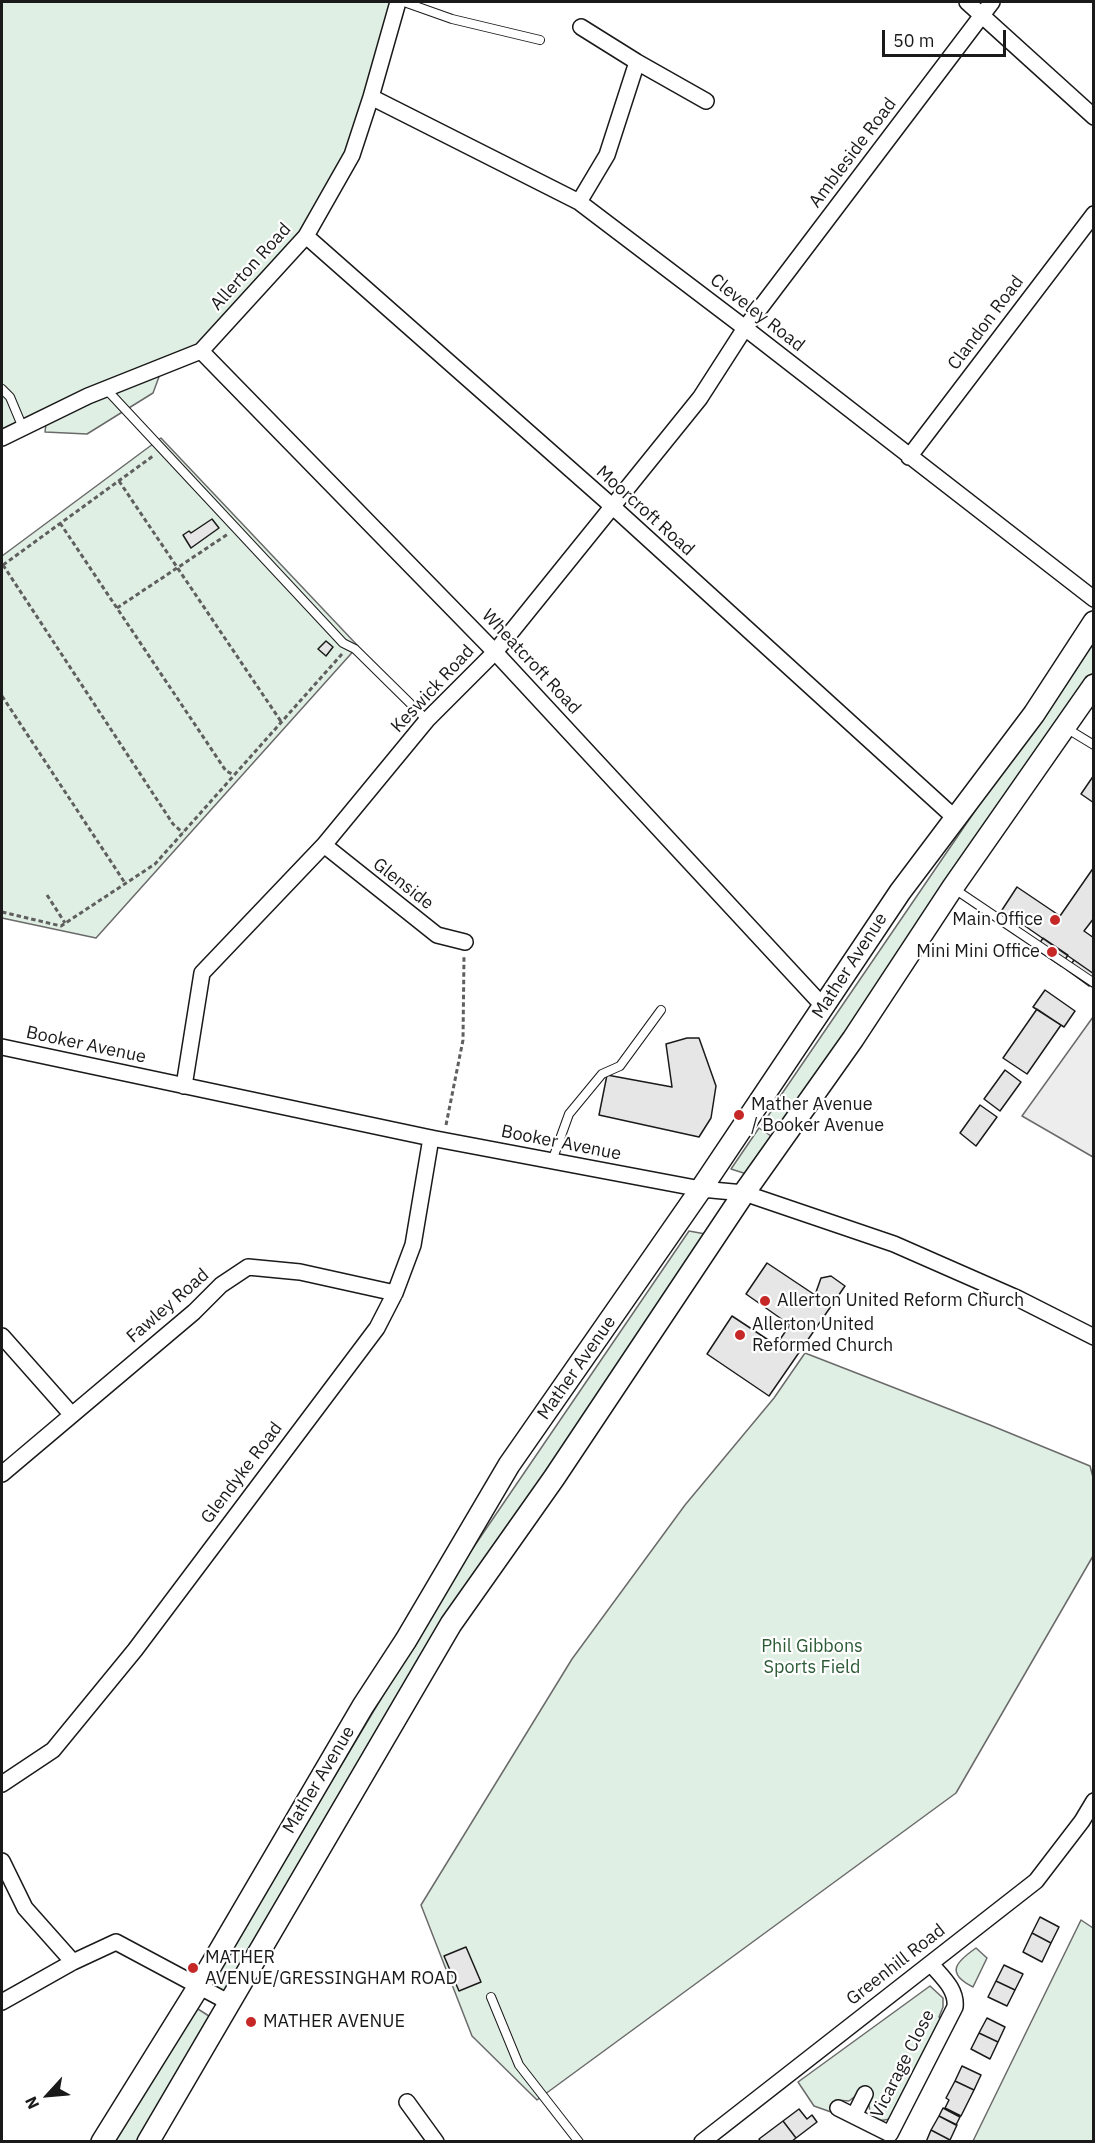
<!DOCTYPE html>
<style>
body{margin:0}
#map{position:relative;width:1095px;height:2143px;overflow:hidden;background:#fff;font-family:"IBM Plex Sans",sans-serif}
canvas{display:block}
.frame{position:absolute;inset:0;border:3px solid #1a1a1a;pointer-events:none}
.north{position:absolute;left:18px;top:2065px;width:60px;height:60px;-webkit-text-stroke:4px #fff;paint-order:stroke;rotate:244deg;font-size:16px;font-weight:700;line-height:24px;text-align:center;color:#1a1a1a}
.north::after{content:'';display:block;margin:auto;width:21px;height:27px;background:#1a1a1a;clip-path:polygon(50% 0,100% 100%,50% 72%,0 100%)}
.scale{position:absolute;left:882px;top:30px;width:124px;height:27px;box-sizing:border-box;border:3px solid #1a1a1a;border-top:0;padding-left:8px;font-size:18px;line-height:21px;white-space:nowrap;color:#1a1a1a;-webkit-text-stroke:4px #fff;paint-order:stroke}
</style>
<div id="map">
<canvas width="1095" height="2143"></canvas>
<div class="frame"></div>
<div class="north">N</div>
<div class="scale">50 m</div>
</div>
<script>
const ctx = document.querySelector('canvas').getContext('2d');
ctx.lineJoin = 'round';
function fill(path, color) {
  ctx.fillStyle = color;
  ctx.fill(path, 'evenodd');
}
function stroke(path, color, width, dash) {
  ctx.strokeStyle = color;
  ctx.lineWidth = width;
  ctx.lineCap = dash ? 'butt' : 'round';
  ctx.setLineDash(dash || []);
  ctx.stroke(path);
}
function label(font, color, halo, rows, align = 'center') {
  ctx.font = font + ' "IBM Plex Sans",sans-serif';
  ctx.lineWidth = 4.5;
  ctx.setLineDash([]);
  ctx.textBaseline = 'middle';
  ctx.strokeStyle = halo;
  ctx.fillStyle = color;
  for (const [text, x, y, turn = 0] of rows) {
    ctx.save();
    ctx.translate(x, y);
    ctx.rotate((+turn || 0) * Math.PI / 180);
    ctx.textAlign = isNaN(turn) ? turn : align;
    if (halo) ctx.strokeText(text, 0, 0);
    ctx.fillText(text, 0, 0);
    ctx.restore();
  }
}
const green = new Path2D(`
 M2,2h396l-27,94 -65,140 -105,115 -38,15 -10,27 -66,41 -42,-2 2,-16 -45,22z
 M161,438l197,208 -262,292 -94,-20v-362z
 M1093,638v37l-294,431 -20,-8z
 M776,1104l20,6 -18,26 -16,-11z
 M759,1128l18,12 -24,36 -22,-7z
 M689,1231l22,4 -484,759 -17,-10 250,-417z
 M805,1353l185,72 100,41 4,15 -1,75 -137,237 -419,307 -65,-64 -51,-131 151,-246 113,-154 89,-107z
 M1081,1920l12,8v213h-120z
 M976,1948l11,10 -14,29c-28,-14 -17,-25 3,-39z
 M930,1986l13,12v9l-4,10 4,2 -49,98c-15,7 -26,3 -25,-16l-11,-7 -9,7 -13,-1 -5,12 -17,-6 -16,-24z
 M198,2009l14,9 -73,123 -25,1 78,-131z`);
const parking = new Path2D(`
 M1093,1017v140l-71,-41z`);
const building = new Path2D(`
 M212,519l7,9 -28,20 -8,-13 6,-4 2,2z
 M326,641l7,6 -7,9 -8,-7z
 M1094,775v28l-13,-9z
 M1094,867v51l-10,13 10,7v36l-92,-64 15,-23 43,29z
 M1004,911l17,12 -7,11 -17,-13z
 M1043,938l25,17 -7,11 -25,-17z
 M1074,960l20,14v4l-5,8 -22,-16z
 M1045,990l30,21 -11,16 -31,-20z
 M1037,1009l24,16 -34,49 -24,-16z
 M687,1038h12l17,48 -5,32 -12,19 -100,-22 8,-40 65,12 -6,-43z
 M1005,1070l16,12 -21,29 -16,-12z
 M980,1105l17,12 -21,29 -16,-13z
 M767,1263l48,32 6,-17 10,-2 14,10 -76,110 -62,-42 25,-38 44,29 14,-20 -44,-31z
 M1040,1917l19,10 -8,16 -19,-10z
 M1032,1933l19,10 -9,19 -19,-10z
 M466,1947l15,35 -22,9 -15,-35z
 M1004,1965l19,9 -8,16 -19,-9z
 M996,1981l19,9 -8,16 -19,-9z
 M987,2018l18,9 -7,15 -19,-9z
 M979,2033l19,9 -8,17 -19,-10z
 M962,2066l19,9 -7,15 -19,-9z
 M955,2081l19,9 -13,26 -16,-8 4,-8 -3,-2z
 M943,2108l17,9 -4,8 -17,-9z
 M799,2109l8,10 5,-4 5,7 -21,16 -13,-17z
 M939,2116l18,9 -7,15 -19,-10z
 M783,2121l13,17 -5,4h-30l-2,-3z
 M931,2130l19,10 -1,2h-23z`);
const path = new Path2D(`
 M119,481l163,242
 M60,523l166,248 8,4
 M3,565l170,259 10,9
 M3,565l150,-109
 M117,608l111,-74
 M2,696l123,187
 M47,895l18,28
 M2,912l59,14 94,-62 187,-210
 M446,1125l17,-85 1,-84`);
const service = new Path2D(`
 M404,2l48,17 88,21
 M2,389l8,8 13,31
 M106,389l237,254 12,6 72,71
 M1066,728l28,17
 M953,888l141,95
 M552,1161l17,-47 33,-40 18,-8 41,-56
 M491,1997l28,68 60,77`);
const minor = new Path2D(`
 M967,2l127,115
 M581,27l56,35 69,39
 M371,97l208,105 166,126 349,271
 M579,202l28,-47 30,-93
 M306,236l306,270 343,312
 M201,351l294,301 329,355
 M2,438l86,-42 113,-45 105,-115 46,-81 19,-58 27,-95
 M909,457l185,-243
 M324,845l113,90 28,7
 M2,1047l429,91 270,51 43,4 150,51 123,54 77,39
 M184,1086l18,-113 122,-128 103,-125 68,-68 205,-254 45,-70 247,-326
 M2,1336l70,79
 M2,1474l192,-162 27,-27 27,-18 52,5 95,21
 M2,1784l51,-34 82,-100 242,-322 18,-35 18,-48 18,-107
 M2,1861l23,47 48,54
 M2,2002l71,-40 43,-20 114,61
 M407,2102l29,40
 M838,2108l52,26 65,-127c2,-18 -14,-31 -24,-43
 M854,2116l11,-22
 M702,2142l334,-261 46,-60 12,-20`);
const secondary = new Path2D(`
 M102,2142l97,-156 164,-280 43,-66 103,-175 192,-276 199,-297 134,-178 60,-92
 M148,2142l303,-518 103,-146 190,-285 109,-154 100,-152 141,-202`);
const markers = [
 [1055,920,6,"#c62828"],
 [1052,952,6,"#c62828"],
 [739,1115,6,"#c62828"],
 [765,1301,6,"#c62828"],
 [740,1335,6,"#c62828"],
 [193,1968,6,"#c62828"],
 [251,2022,6,"#c62828"]
];
const streetNames = [
 ["Ambleside Road",853,153,-53],
 ["Allerton Road",251,267,-48],
 ["Cleveley Road",757,313,38],
 ["Clandon Road",986,323,-53],
 ["Moorcroft Road",645,511,42],
 ["Wheatcroft Road",531,662,47],
 ["Keswick Road",433,689,-47],
 ["Glenside",403,884,38],
 ["Mather Avenue",850,966,-57],
 ["Booker Avenue",86,1045,12],
 ["Booker Avenue",561,1143,11],
 ["Fawley Road",168,1306,-41],
 ["Mather Avenue",577,1368,-55],
 ["Glendyke Road",242,1473,-53],
 ["Mather Avenue",319,1780,-59],
 ["Greenhill Road",896,1965,-38],
 ["Vicarage Close",903,2064,-63]
];
const poiNames = [
 ["Main Office",1043,920,"right"],
 ["Mini Mini Office",1040,952,"right"],
 ["Mather Avenue",751,1105],
 ["/ Booker Avenue",751,1126],
 ["Allerton United Reform Church",777,1301],
 ["Allerton United",752,1325],
 ["Reformed Church",752,1346],
 ["MATHER",205,1958],
 ["AVENUE/GRESSINGHAM ROAD",205,1979],
 ["MATHER AVENUE",263,2022]
];
const parkNames = [
 ["Phil Gibbons",812,1647],
 ["Sports Field",812,1668]
];
fill(green, '#e0efe3');
stroke(green, '#6a6a6a', 1.5);
fill(parking, '#ededed');
stroke(parking, '#6a6a6a', 1.5);
fill(building, '#e6e6e6');
stroke(building, '#1a1a1a', 1.5);
stroke(service, '#1a1a1a', 10);
stroke(minor, '#1a1a1a', 18);
stroke(secondary, '#1a1a1a', 24);
stroke(path, '#5f5f5f', 3, [4.5, 3]);
stroke(service, '#fff', 8);
stroke(minor, '#fff', 15);
stroke(secondary, '#fff', 21);
for (const [x, y, r, color] of markers) {
  const dot = new Path2D();
  dot.arc(x, y, r, 0, 2 * Math.PI);
  ctx.fillStyle = color;
  ctx.fill(dot);
  stroke(dot, '#fff', 2);
}
label('18px', '#1a1a1a', '#fff', streetNames);
label('18px', '#1a1a1a', '#fff', poiNames, 'left');
label('18px', '#2b5a34', '#fff', parkNames);
</script>
